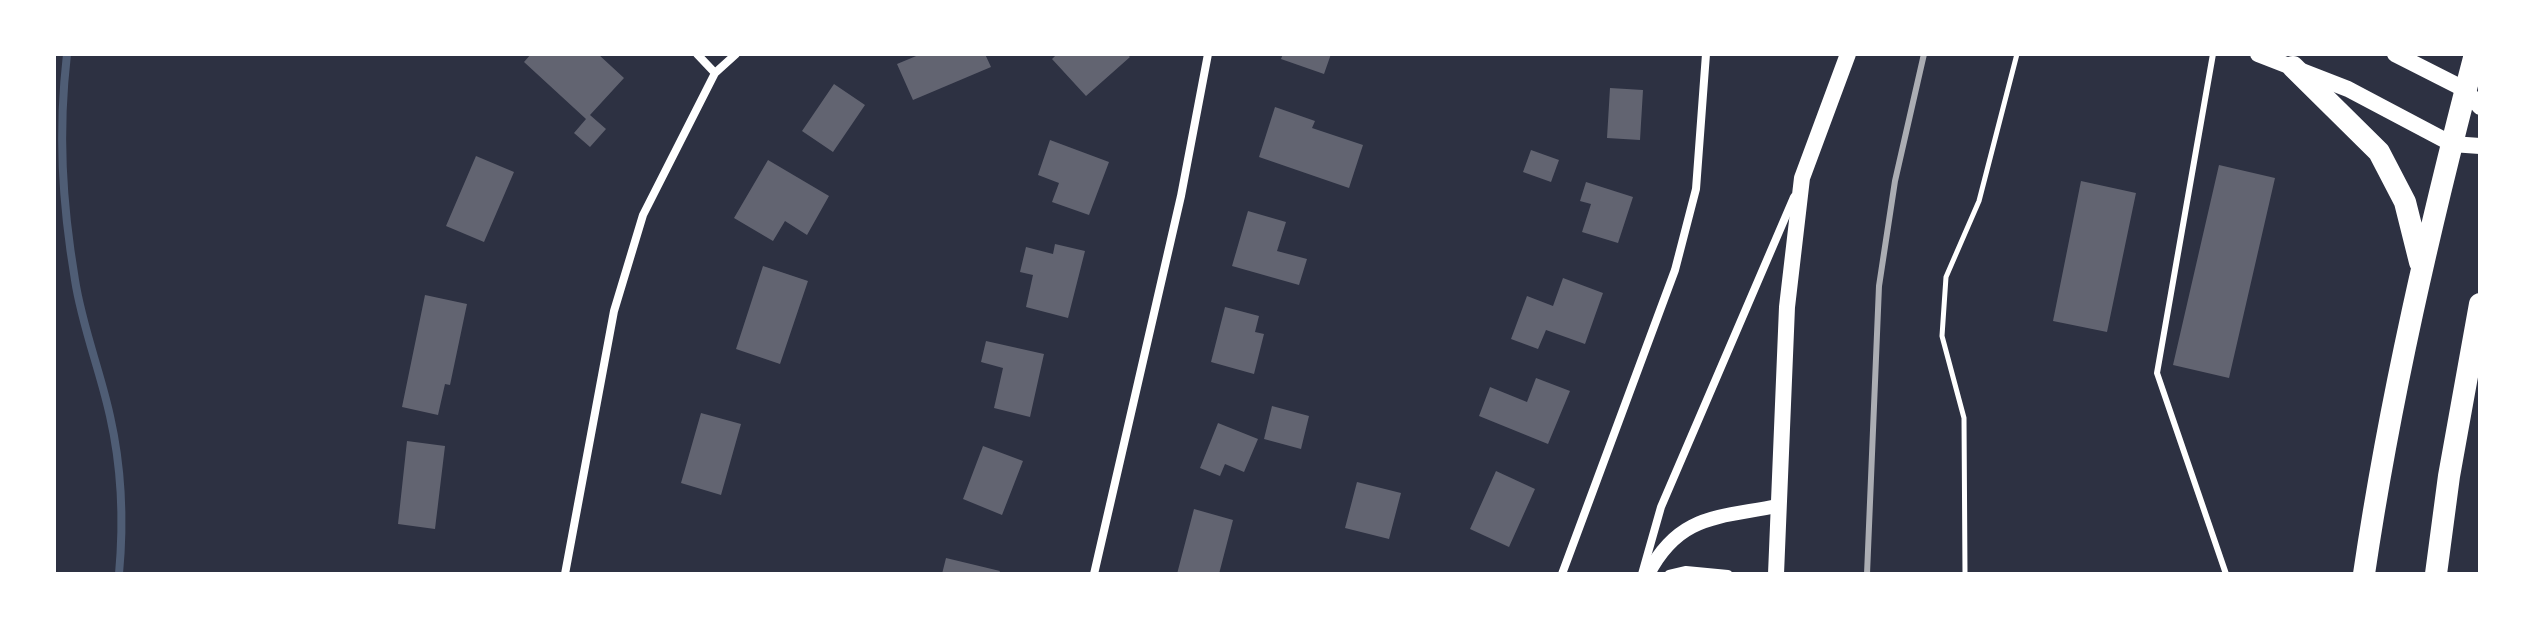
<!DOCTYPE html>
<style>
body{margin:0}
#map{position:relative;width:2534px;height:628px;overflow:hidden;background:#2d3142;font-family:Figtree,sans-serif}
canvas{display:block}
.frame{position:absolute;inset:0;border:56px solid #fff;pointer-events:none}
</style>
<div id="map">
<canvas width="2534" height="628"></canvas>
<div class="frame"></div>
</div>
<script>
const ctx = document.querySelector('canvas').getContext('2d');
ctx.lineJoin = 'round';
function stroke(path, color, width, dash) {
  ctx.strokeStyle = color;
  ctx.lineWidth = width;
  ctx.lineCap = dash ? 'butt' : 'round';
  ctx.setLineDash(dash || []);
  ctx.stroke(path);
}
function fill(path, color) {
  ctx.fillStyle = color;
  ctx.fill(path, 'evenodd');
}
const stream = new Path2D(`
 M67,54c-9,78 -5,148 8,226 7,46 25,90 35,136 12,53 14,104 9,158`);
const building = new Path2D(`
 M531,54h67l26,24 -34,37 16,14 -16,18 -16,-14 12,-14 -62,-57z
 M921,54h64l6,13 -78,33 -16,-36z
 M1057,54h70l3,3 -44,39 -34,-37z
 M1283,54h48l-7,20 -43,-15z
 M834,84l31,21 -32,47 -31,-21z
 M1610,88l33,2 -3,50 -33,-2z
 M1275,107l40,14 -3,7 51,17 -14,43 -90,-31z
 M1050,140l59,22 -20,53 -37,-13 7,-19 -21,-8z
 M1531,150l28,10 -8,22 -28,-10z
 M476,156l38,16 -30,70 -38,-16z
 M768,160l61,36 -22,39 -22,-14 -12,20 -39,-23z
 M2219,165l56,13 -46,200 -56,-13z
 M2081,181l55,12 -29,139 -54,-11z
 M1586,182l47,15 -15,46 -36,-11 9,-28 -11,-3z
 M1248,211l38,11 -9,29 30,8 -8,26 -67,-19z
 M1055,244l30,7 -17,67 -42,-11 7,-32 -13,-3 6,-25 27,7z
 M763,266l45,15 -28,83 -44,-15z
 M1563,278l40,15 -18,51 -39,-14 -8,19 -27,-10 16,-43 26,10z
 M425,295l42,9 -17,81 -5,-1 -7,31 -36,-8z
 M1225,307l34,9 -4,16 9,2 -10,40 -43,-12z
 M986,341l58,13 -14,63 -36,-9 9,-40 -22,-6z
 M1536,378l34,13 -22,53 -69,-28 11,-29 37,15z
 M1272,406l37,10 -8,33 -37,-10z
 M701,413l40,11 -20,71 -40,-12z
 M1218,423l40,16 -14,33 -19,-8 -5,12 -20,-8z
 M407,441l38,5 -10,83 -37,-5z
 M983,446l40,15 -21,54 -39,-16z
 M1496,471l39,18 -26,58 -39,-18z
 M1357,482l44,11 -12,46 -44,-11z
 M1194,509l39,11 -14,54h-42z
 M946,558l54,13 -1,3h-57z`);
const path = new Path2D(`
 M1965,574l-1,-156 -22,-82 4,-59 33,-76 38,-147`);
const service = new Path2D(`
 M2213,54l-56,319 69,201`);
const minor = new Path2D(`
 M697,54l18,19
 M565,574l49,-263 29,-96 72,-142 21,-19
 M1094,574l87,-378 27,-142
 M1562,574l113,-304 21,-81 10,-135
 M1642,574l19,-67 133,-310
 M1669,574l17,-4 42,4`);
const tertiary = new Path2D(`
 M1648,574c31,-60 70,-56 129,-68`);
const secondary = new Path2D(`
 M2258,54l90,35 104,55 28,2
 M2395,54l71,36 14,17
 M1776,574l11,-267 15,-129 46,-124`);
const trunk = new Path2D(`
 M2293,67l86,85 26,50 15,60
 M2364,574c26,-176 66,-348 111,-520
 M2436,574l13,-98 31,-172`);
const rail = new Path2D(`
 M1867,574l12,-288 16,-105 29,-127`);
stroke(stream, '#4f5d75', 8);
fill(building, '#626471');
stroke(path, '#fff', 5);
stroke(service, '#fff', 6);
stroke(minor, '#fff', 8);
stroke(tertiary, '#fff', 14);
stroke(secondary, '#fff', 16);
stroke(trunk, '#fff', 22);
stroke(rail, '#abadb3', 6);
</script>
